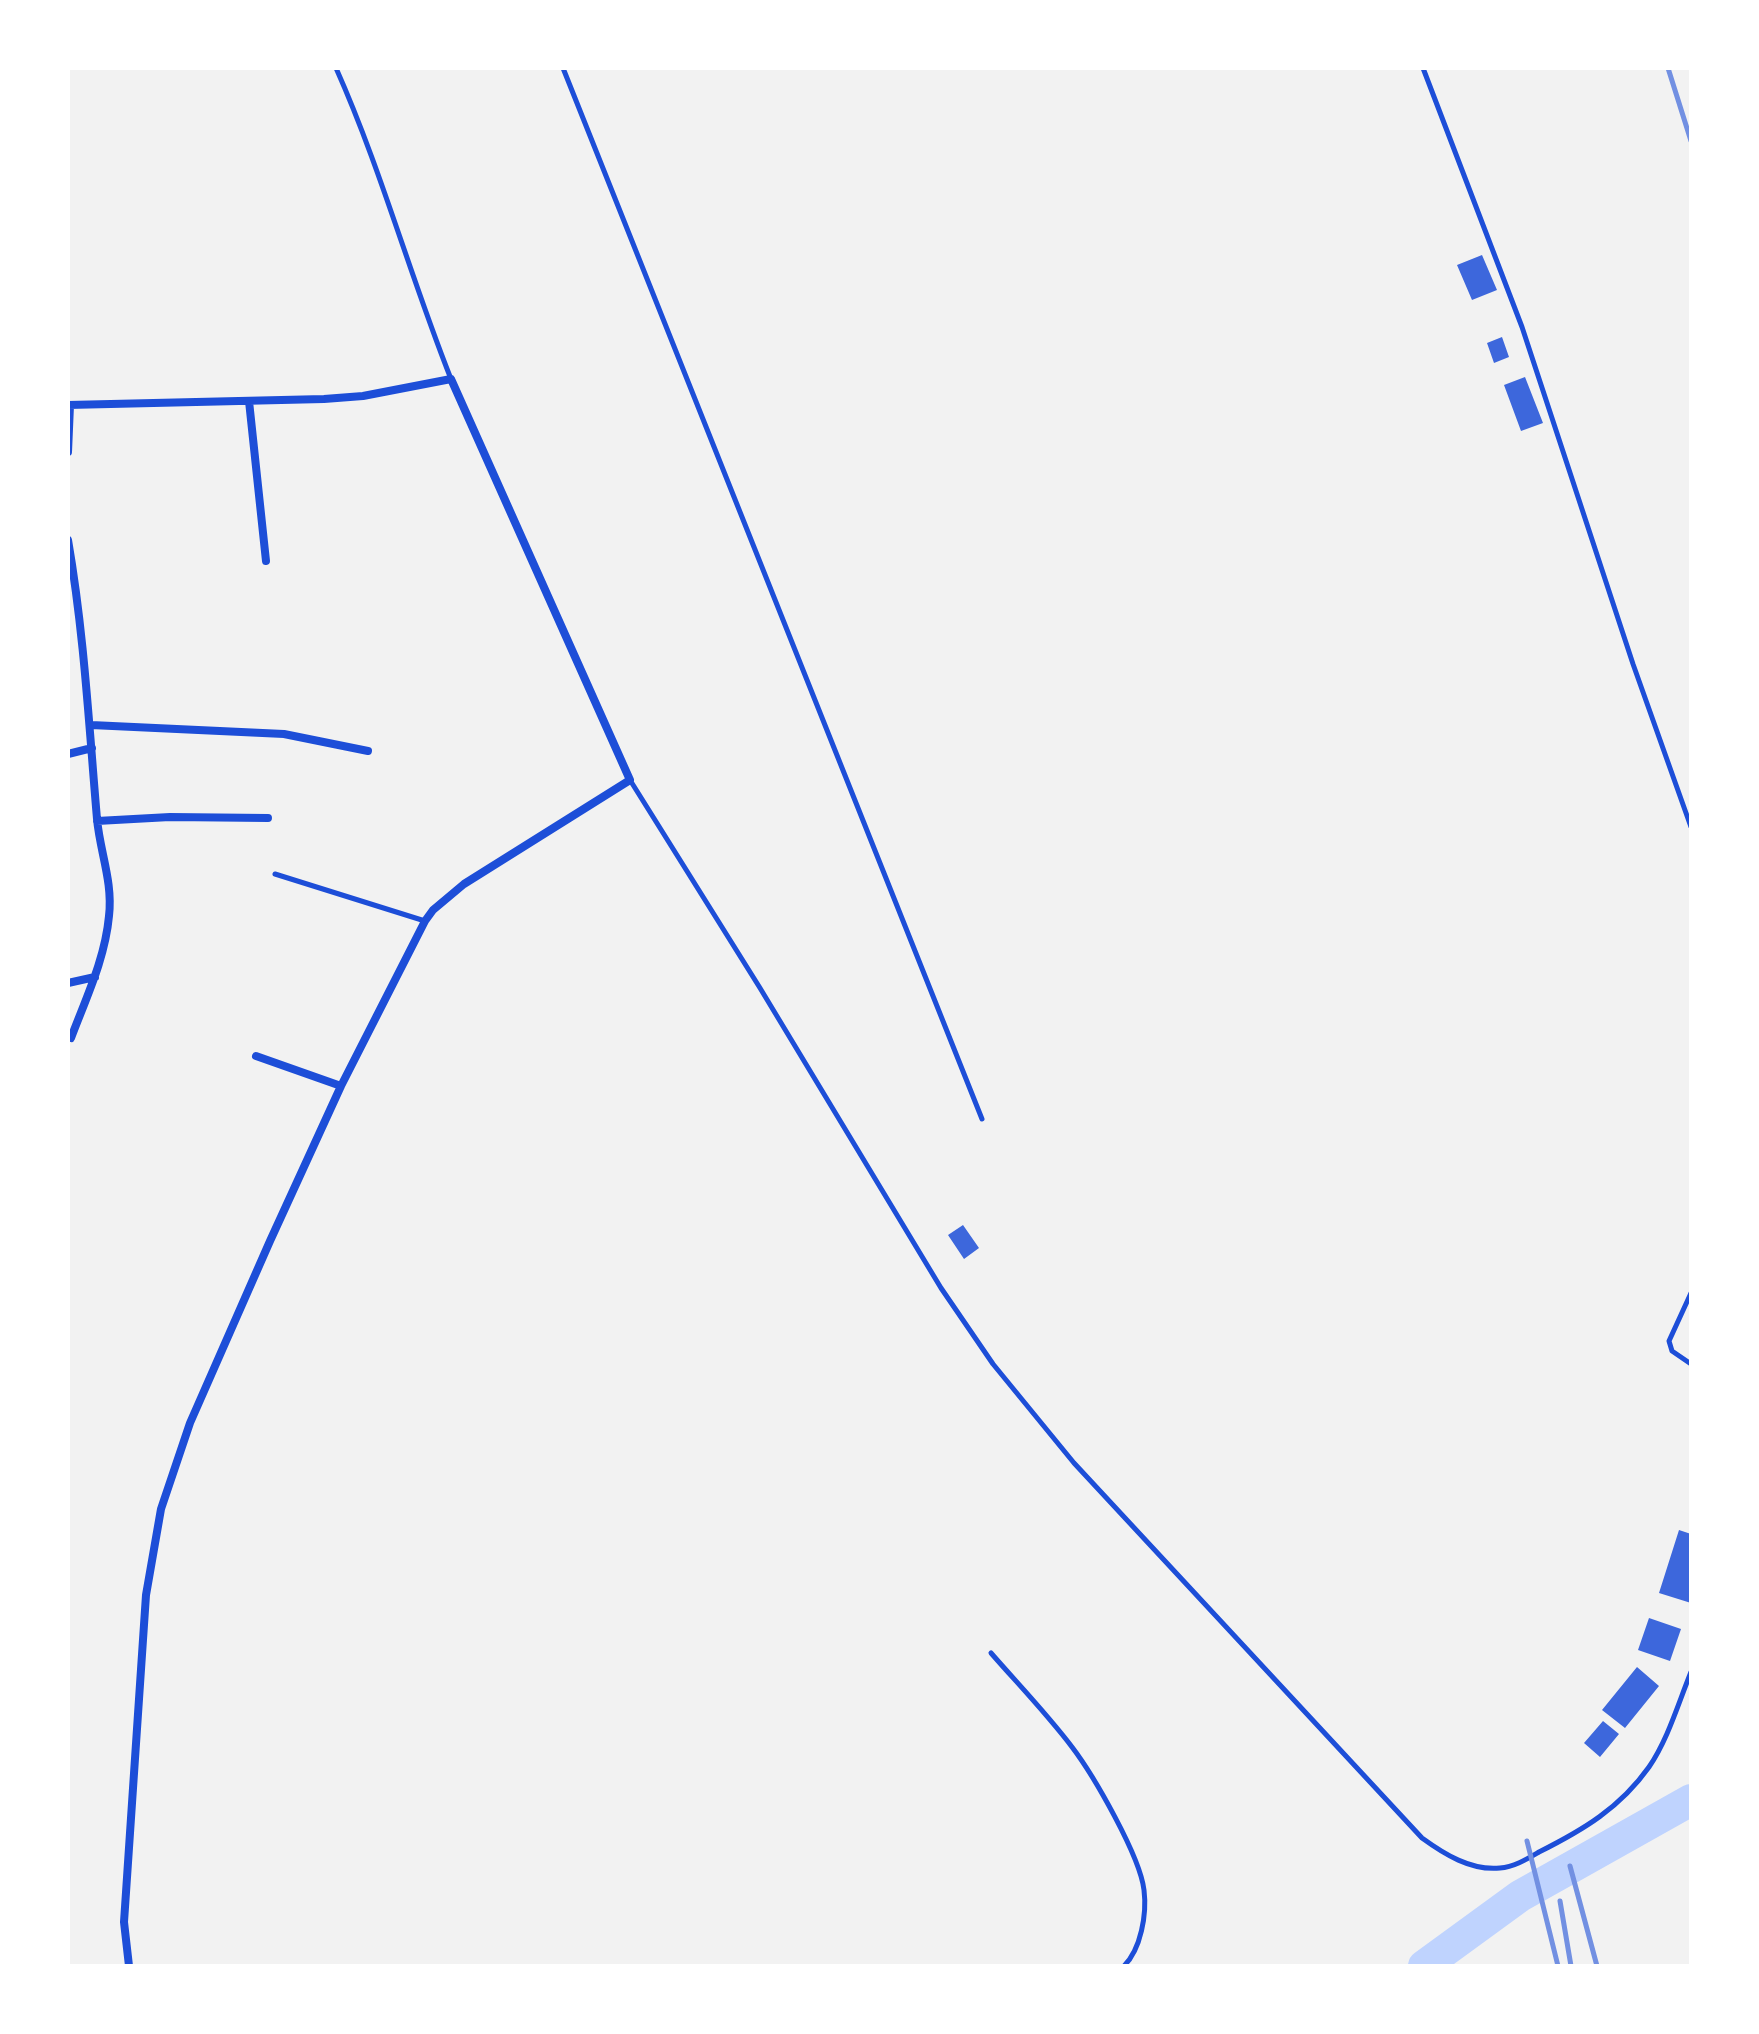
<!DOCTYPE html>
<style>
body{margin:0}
#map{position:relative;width:1759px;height:2034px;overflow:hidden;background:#f2f2f2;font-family:"Asap Condensed",sans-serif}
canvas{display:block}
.frame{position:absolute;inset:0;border:70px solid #fff;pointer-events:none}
</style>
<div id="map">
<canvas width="1759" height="2034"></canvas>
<div class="frame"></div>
</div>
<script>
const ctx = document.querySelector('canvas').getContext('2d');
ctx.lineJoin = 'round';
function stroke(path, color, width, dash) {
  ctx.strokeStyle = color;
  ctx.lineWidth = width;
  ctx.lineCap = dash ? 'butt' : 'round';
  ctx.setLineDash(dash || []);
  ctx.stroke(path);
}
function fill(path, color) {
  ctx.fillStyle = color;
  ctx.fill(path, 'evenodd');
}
const river = new Path2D(`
 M1424,1966l96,-70 171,-96`);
const building = new Path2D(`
 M1482,255l15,35 -25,10 -15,-35z
 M1502,337l7,20 -15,6 -7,-20z
 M1525,377l18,46 -22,8 -17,-46z
 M963,1225l16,23 -15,11 -16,-24z
 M1679,1530l12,4v69l-32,-10z
 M1649,1618l32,11 -11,32 -32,-11z
 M1637,1667l22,19 -34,42 -23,-18z
 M1603,1721l16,13 -19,23 -16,-14z`);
const service = new Path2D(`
 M336,68c45,101 74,208 115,311
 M563,68l419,1051
 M1423,68l99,259 111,337 58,163
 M630,780l130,208 181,300 52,76 81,99 348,375c22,16 49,33 78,30 14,-1 27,-9 39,-16 44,-22 81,-44 110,-85 19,-28 29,-63 42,-95
 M275,874l150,47
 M1691,1293l-22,48 3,10 19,13
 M991,1653c27,31 56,61 81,94 22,29 68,109 72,143 3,24 -3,59 -20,76`);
const minor = new Path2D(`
 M249,401l17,160
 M68,405l256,-6 39,-3 88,-17 179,401 -166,104 -31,26 -8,11 -84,165 -71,155 -80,182 -29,86 -15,86 -22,327 5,44
 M68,452l2,-47
 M68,540c16,92 21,186 29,279 3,33 16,63 12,97 -4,43 -23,82 -38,122
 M91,725l193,9 84,17
 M68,754l24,-6
 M97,821l73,-4 98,1
 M68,983l27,-6
 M256,1056l85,30`);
const rail = new Path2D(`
 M1668,68l23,73
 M1527,1841l31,125
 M1570,1866l27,100
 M1560,1901l11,65`);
stroke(river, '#bfd3fe', 32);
fill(building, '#3d67dc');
stroke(service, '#1d4ed8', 5);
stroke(minor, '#1d4ed8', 8);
stroke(rail, '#7290e2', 5);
</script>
